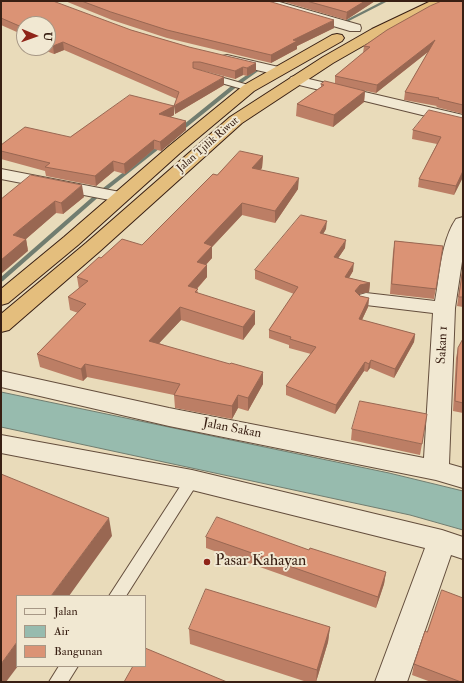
<!DOCTYPE html>
<style>
body{margin:0}
#map{position:relative;width:464px;height:683px;overflow:hidden;background:#e9dbba;font-family:"IM FELL Double Pica",serif}
canvas{display:block}
.frame{position:absolute;inset:0;border:2px solid #381f13;pointer-events:none}
.legend{position:absolute;left:16px;top:595px;width:130px;height:72px;box-sizing:border-box;background:#f1e8d2;border:1px solid #a79886;margin:0;padding:5px 7px;list-style:none;font-size:12px;color:#381f13}
.legend li{display:flex;align-items:center;gap:8px;height:20px}
.legend b{width:20px;border:1px solid #a79886}
.north{position:absolute;left:16px;top:16px;width:40px;height:40px;box-sizing:border-box;background:#f1e8d2;border:1px solid #a79886;border-radius:50%;rotate:92deg;font-size:11px;font-weight:700;line-height:16px;text-align:center;color:#381f13}
.north::after{content:'';display:block;margin:auto;width:14px;height:18px;background:#8f2418;clip-path:polygon(50% 0,100% 100%,50% 72%,0 100%)}
</style>
<div id="map">
<canvas width="464" height="683"></canvas>
<div class="frame"></div>
<ul class="legend">
<li><b style="height:5px;background:#f1e8d2"></b>Jalan</li>
<li><b style="height:11px;background:#97bbae"></b>Air</li>
<li><b style="height:11px;background:#db9375"></b>Bangunan</li>
</ul>
<div class="north">U</div>
</div>
<script>
const ctx = document.querySelector('canvas').getContext('2d');
ctx.lineJoin = 'round';
function fill(path, color) {
  ctx.fillStyle = color;
  ctx.fill(path, 'evenodd');
}
function stroke(path, color, width, dash) {
  ctx.strokeStyle = color;
  ctx.lineWidth = width;
  ctx.lineCap = dash ? 'butt' : 'round';
  ctx.setLineDash(dash || []);
  ctx.stroke(path);
}
function label(font, color, halo, rows, align = 'center') {
  ctx.font = font + ' "IM FELL Double Pica",serif';
  ctx.lineWidth = 4;
  ctx.setLineDash([]);
  ctx.textBaseline = 'middle';
  ctx.strokeStyle = halo;
  ctx.fillStyle = color;
  for (const [text, x, y, turn = 0] of rows) {
    ctx.save();
    ctx.translate(x, y);
    ctx.rotate((+turn || 0) * Math.PI / 180);
    ctx.textAlign = isNaN(turn) ? turn : align;
    if (halo) ctx.strokeText(text, 0, 0);
    ctx.fillText(text, 0, 0);
    ctx.restore();
  }
}
const water = new Path2D(`
 M1,392l388,81 74,18v39l-53,-15 -409,-88z`);
const stream = new Path2D(`
 M383,1h5l-43,22 -3,-1z
 M257,68l4,1 -22,16 -57,46h-4v-2l57,-46z
 M162,142l2,1v2l-62,49 -99,87 -2,1v-5l97,-85z`);
const service = new Path2D(`
 M207,75h6l39,11 1,2 -1,2h-6l-39,-11z
 M192,475l5,1 2,4 -2,4 -71,112h-17l78,-120z
 M59,666h19l-10,16h-19z`);
const minor = new Path2D(`
 M257,1h19l84,24 1,3 -1,3h-10l-91,-27z
 M227,55l56,13 2,3 -2,3 -5,1 -56,-13 -2,-3 2,-3z
 M296,76l167,39v10l-172,-42 -2,-3 2,-3z
 M1,169l119,23 6,1 3,4 -3,4 -6,1 -119,-23z
 M463,217v38l-8,53 -6,156 14,4v20l-27,-8 -267,-54 -168,-39v-16l168,37 255,50 9,-145 -67,-8 -7,-2 -3,-4 3,-4 7,-2 69,8c5,-26 6,-60 21,-82z
 M1,435l191,35 250,60 21,7v22l-12,-4 -44,127h-32l50,-134 -233,-58 -191,-37z`);
const trunk = new Path2D(`
 M431,1h16l-2,3 -63,31 -49,28 -91,60 -142,128 -91,79 -8,2v-18l85,-71 144,-126 93,-60 49,-28z
 M337,34l5,1 2,3 -2,3 -88,50 -74,62 -102,92 -70,58 -7,2v-16l63,-52 104,-90 76,-62 88,-50z`);
const wall = new Path2D(`
 M1,1l130,29 58,17 67,24 -9,5 -4,-1 -8,4 -35,-9h-2l26,15 -49,29 2,-15 -113,-49 -10,4 -15,-6h9v-24h-24v18l-4,-1 -2,-8h1l-18,-8z
 M65,1h203l66,27 -37,18v3l-26,14 -104,-25 -55,-18z
 M281,1h94l-29,19z
 M463,1v113l-27,-7 1,-1 -33,-6 1,-8 23,-40 -52,41 -24,-5 13,3 -1,11 -31,25 -37,-11 1,-12 24,-17v-3l14,-1v-7l28,-23 1,-7z
 M174,106v9l-4,2 16,4v9l-25,21 -7,-2 -29,25 -11,-3 -18,15 -50,-10 -1,-5 -44,-12v-14l69,-8z
 M463,118v59l-9,18 -36,-8 1,-8 18,-35 -25,-5 1,-9z
 M263,156l-1,12 -2,2 38,19 -23,34 -33,-8 -30,32v11l-6,7h1v12l-10,12 1,4 57,31 -12,16 -62,-20 -22,23 104,41 -15,27 -10,-3 -6,11 -57,-11 -1,-13 -87,-18 -4,4 -43,-14 -3,-13 41,-41 -8,-3 -2,-13 11,-8 -2,-12 24,-19 41,-13 75,-70z
 M84,197l-21,17 -7,-1 -30,26 2,12 -26,-53z
 M326,229l-3,5 22,14 -7,10 15,13 -4,7 21,5 -1,9 -11,2 2,2 9,2 -1,9 -6,13 53,14 -1,8 -20,36 -24,-10 -3,4 -3,-1 -29,43 -49,-19v-9l25,-32 -22,-6v-3l-20,-7v-8l25,-36 -39,-15v-9z
 M395,241l48,5 -9,53 -44,-5 3,-42z
 M463,265v42l-6,-1z
 M463,339v74l-10,-2 3,-53 2,-10z
 M352,429l70,15 -2,11 -69,-15z
 M206,537l103,13 77,22 -2,12 -8,24 -170,-60z
 M330,627l-2,15 -12,40h-9l-117,-38 -1,-15z
 M427,632l36,50h-32l-19,-7 2,-11z`);
const shadedWall = new Path2D(`
 M365,1h10l-29,19 1,-8z
 M334,20v8l-37,18v3l-26,14v-8l22,-15z
 M435,40l-1,7 -58,46 1,-8z
 M63,42l1,8 -10,4 -1,-8z
 M256,63v8l-9,5v-8z
 M243,67v8l-8,4v-8z
 M224,77v8l-49,29 -1,-8z
 M365,91l-1,11 -31,25 1,-12z
 M174,106v9l-14,8 -1,-9z
 M186,121v9l-25,21 -1,-9z
 M154,140v9l-29,25 -1,-10z
 M263,156l-1,12 -11,11 1,-11z
 M113,161l1,10 -18,15 -1,-10z
 M463,171v6l-9,18 2,-9z
 M299,178l-1,11 -23,34v-12z
 M82,185l2,12 -21,17 -2,-11z
 M55,201l1,12 -30,26 2,12 -27,23v-14l12,-25z
 M242,203v12l-30,32v11l-15,16v-12l7,-19z
 M327,221l-1,8 -7,12 1,-8z
 M346,240l-1,8 -12,18 1,-9z
 M354,263l-1,8 -9,15 1,-9z
 M207,265v12l-19,21v-12z
 M370,283l-1,9 -10,2 -5,5 1,-8 5,-6z
 M369,298l-1,9 -10,21 1,-9z
 M180,307l1,13 -31,33 -1,-12z
 M255,311v13l-12,16v-13z
 M415,334l-1,8 -20,36 1,-9z
 M371,360l-1,8 -3,4 2,-8z
 M365,362l-1,9 -29,43 1,-9z
 M85,364l2,13 -4,4 -2,-12z
 M263,372v12l-15,27v-13z
 M238,395v13l-6,11v-13z
 M109,518l3,18 -43,60h-18z
 M386,572l-2,12 -8,24 2,-11z
 M330,627l-2,15 -12,40 1,-12z
 M17,642v24h1l-12,16h-5v-18z`);
const building = new Path2D(`
 M1,1h52l78,29 58,17 67,16 -9,5 -4,-1 -8,4 -35,-9h-7v6l31,9 -50,29 5,-14 -116,-50 -10,4 -5,-2v-20h-24v4l-23,-10z
 M82,1h186l66,19 -41,20 4,1 -26,14 -104,-25 -56,-18z
 M307,1h58l-18,11z
 M442,1h21v104l-25,-6 1,-1 -34,-6 30,-52 -58,45 -42,-9 35,-29 -6,-1 23,-16 43,-24z
 M24,31v4l-6,-2z
 M325,81l40,10 -31,24 -37,-11 27,-19 -3,-1z
 M130,95l44,11 -15,8 27,7 -26,21 -6,-2 -30,24 -11,-3 -18,15 -50,-9 5,-4 -49,-12v-6l24,-18 45,10z
 M429,110l34,8v53l-7,15 -37,-7 22,-42 -28,-7z
 M240,151l23,5 -11,12 47,10 -24,33 -33,-8 -38,40 8,3 -15,16 10,3 -19,21 10,3 -3,3 60,19 -12,16 -63,-20 -31,34 81,23 1,-1 32,9 -15,26 -10,-3 -6,11 -58,-11 6,-11 -95,-20 -4,5 -44,-15 49,-50 -18,-7 20,-16 -11,-4 22,-20 2,1 21,-19 20,6 71,-71 4,1z
 M31,175l51,10 -21,18 -6,-2 -42,34 13,4 -25,21v-62h1z
 M301,215l26,6 -7,12 26,7 -12,17 20,6 -9,14 25,6 -10,2 -5,6 5,5 9,2 -10,21 56,15 -20,35 -24,-9 -2,4 -4,-2 -29,43 -50,-19 30,-39 -26,-8 1,-2 -22,-7 29,-43 -43,-17z
 M395,241l48,5 -7,43 -44,-5z
 M463,268v29h-4z
 M463,339v64l-8,-2 3,-53z
 M360,401l67,13 -5,30 -70,-15z
 M1,474l108,44 -58,78h-34v46l-16,22z
 M217,517l92,33 1,-2 76,24 -8,25 -172,-60z
 M206,589l124,38 -13,43 -128,-41z
 M442,590l21,8v84h-2l-47,-18 11,-33 2,1z
 M145,648l82,34h-103l9,-16h12z`);
const markers = [
 [207,562,4,"#8f2418"]
];
const farStreetnames = [
 ["Jalan Tjilik Riwut",208,145,-41]
];
const streetNames = [
 ["Sakan 1",443,345,-87],
 ["Jalan Sakan",232,429,11]
];
const nearPoinames = [
 ["Pasar Kahayan",215,562]
];
fill(water, '#97bbae');
stroke(water, '#717d70', 1);
fill(stream, '#717d70');
stroke(service, '#644e3d', 2);
stroke(minor, '#644e3d', 2);
stroke(trunk, '#381f13', 2);
fill(service, '#f1e8d2');
fill(minor, '#f1e8d2');
fill(trunk, '#e4be7d');
fill(wall, '#bc7e65');
fill(shadedWall, '#996752');
fill(building, '#db9375');
stroke(building, '#996752', 1);
for (const [x, y, r, color] of markers) {
  const dot = new Path2D();
  dot.arc(x, y, r, 0, 2 * Math.PI);
  ctx.fillStyle = color;
  ctx.fill(dot);
  stroke(dot, '#f1e8d2', 1.5);
}
label('11px', '#381f13', '#f1e8d2', farStreetnames);
label('13px', '#381f13', '#f1e8d2', streetNames);
label('16px', '#381f13', '#f1e8d2', nearPoinames, 'left');
</script>
